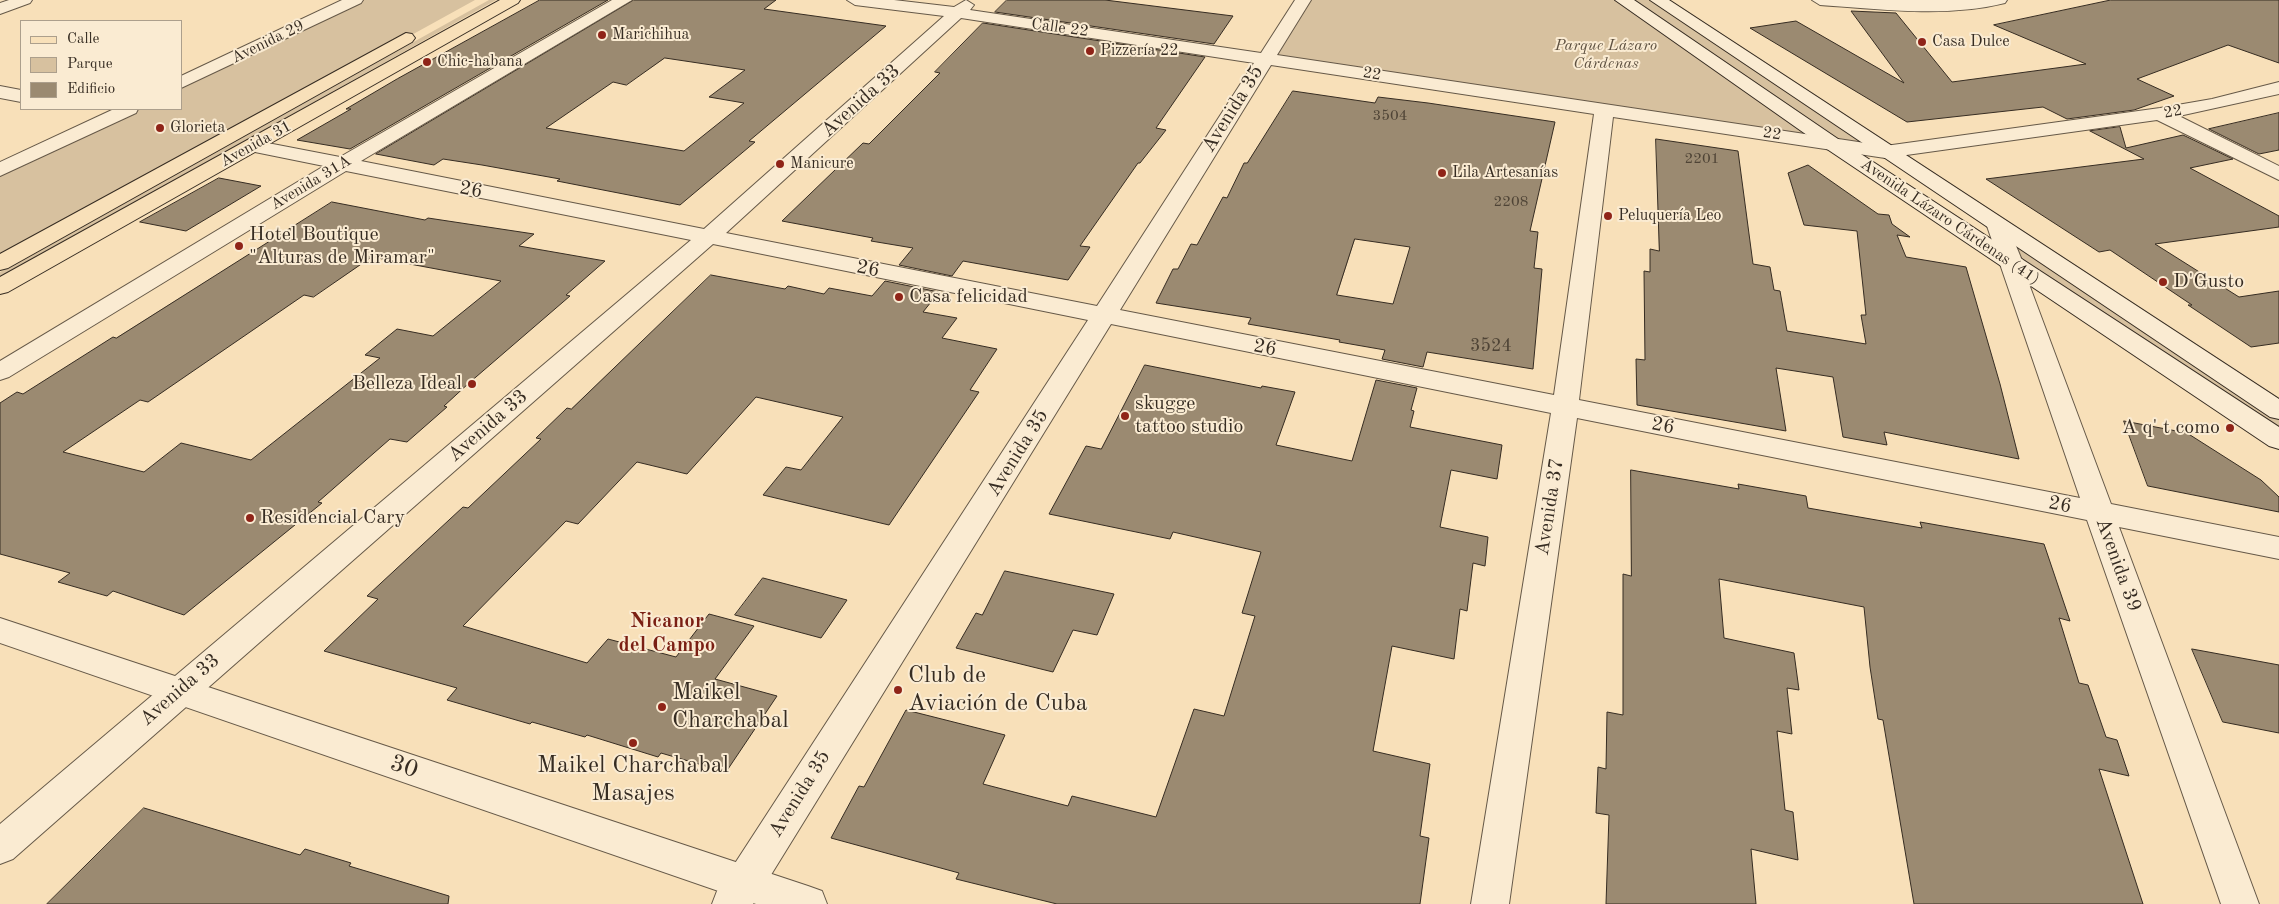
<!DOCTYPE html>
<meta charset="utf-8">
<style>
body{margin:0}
#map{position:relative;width:2279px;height:904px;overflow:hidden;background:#f8e0b9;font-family:"Old Standard TT",serif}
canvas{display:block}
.legend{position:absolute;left:20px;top:20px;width:162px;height:90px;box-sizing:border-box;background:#faebd2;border:1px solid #ac9f8c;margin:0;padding:6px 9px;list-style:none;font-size:15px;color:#362c22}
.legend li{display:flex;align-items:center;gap:10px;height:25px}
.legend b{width:25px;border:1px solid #ac9f8c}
</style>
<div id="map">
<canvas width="2279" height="904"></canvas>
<ul class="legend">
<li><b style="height:6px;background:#f8e0b9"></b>Calle</li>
<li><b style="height:14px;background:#d7c19f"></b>Parque</li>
<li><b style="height:14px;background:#9b8a71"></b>Edificio</li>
</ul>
</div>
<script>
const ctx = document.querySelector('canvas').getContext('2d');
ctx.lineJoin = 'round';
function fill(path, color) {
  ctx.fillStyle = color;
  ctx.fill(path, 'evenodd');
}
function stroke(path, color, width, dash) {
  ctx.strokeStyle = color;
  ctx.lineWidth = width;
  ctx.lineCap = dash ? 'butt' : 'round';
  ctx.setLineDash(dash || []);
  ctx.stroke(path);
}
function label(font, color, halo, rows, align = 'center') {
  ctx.font = font + ' "Old Standard TT",serif';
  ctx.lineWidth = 4;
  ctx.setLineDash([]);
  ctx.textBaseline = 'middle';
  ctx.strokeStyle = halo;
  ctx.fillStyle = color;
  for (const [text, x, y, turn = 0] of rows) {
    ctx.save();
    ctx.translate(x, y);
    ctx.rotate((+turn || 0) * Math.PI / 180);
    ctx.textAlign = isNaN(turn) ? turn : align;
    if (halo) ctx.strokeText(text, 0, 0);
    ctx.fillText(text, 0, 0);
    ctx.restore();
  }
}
const green = new Path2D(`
 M355,0h120l-475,262v-92l129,-61h52v-26z
 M489,0h7l-496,278v-6z
 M1303,0h356l236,151 -631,-93z
 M2004,223l275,179v36l-262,-176z`);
const building = new Path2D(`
 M540,0h68l-258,149 -53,-9 54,-31h-5l51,-30z
 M634,0h142l-12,9 122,17 -137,115 6,1 -75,63 -123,-24 3,-2 -78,-14 -39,-6 -9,6 -58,-11zM665,58l80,12 -36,27 35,6 -60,48 -138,-23 67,-46 13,3z
 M1007,0h98l128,16 -19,28 -219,-32z
 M2111,0h168v63l-51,-18 -91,34 37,17 -40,14 -67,9 -24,-12 -136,15 -157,-94 46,-7 108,62 -53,-72 45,2 56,69 134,-18 -92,-39z
 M983,23l222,34 -49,71 10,2 -26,33h-2l-58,83 10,1 -22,33 -105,-19 -11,15 -53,-11 14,-17 -42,-7 2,-3 -91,-17 81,-78 6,1 71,-71 -5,-1z
 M1293,91l82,12 3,-6 50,6 127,19 -25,109 8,1 -4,36 8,1 -9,100 -106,-17 -4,15 -41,-8 3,-9 -46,-8 1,-2 -92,-16 3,-6 -95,-15 17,-34h5l13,-25 6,1 26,-48 4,1 17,-35h3zM1355,239l55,8 -17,57 -56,-9z
 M2279,113v37l-20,4 -50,-25z
 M2120,127l6,21 57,-13 50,24 -43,9 89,48v11l-124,17 84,53 40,-6v52l-28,4 -63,-42h4l-82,-55 -11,2 -113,-73 158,-20 -54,-28z
 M1656,139l82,12 15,113 17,3 4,23 6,1 7,40 79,13 -5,-29h5l-9,-84 -53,-6 -16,-52 20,-8 70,49 11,1 3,9 18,13 -13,-2 9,22 60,10 34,117 19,75 -135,-27 3,13 -44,-8 -10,-60 -57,-9 10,63 -149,-26 -1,-46 9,1 -1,-89 6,1v-23l9,2z
 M219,178l42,8 -75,45 -46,-9z
 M332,202l93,18 3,-2 106,16 -15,12 86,15 -39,34 4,1 -101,87 -25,23 3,1 -40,35 -17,-3 -72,63 4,1 -138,112 -71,-24 -6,5 -49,-14 12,-9 -70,-19v-151l17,-11 6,2 90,-57 3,1zM372,257l129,24 -68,55 -36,-7 -32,26 15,3 -129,102 -70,-17 -37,29 -81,-20 77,-52 8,2 156,-107 9,2z
 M711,275l74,14 3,-3 36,8 5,-6 43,8 13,-15 54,11 -16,20 34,6 -15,20 55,11 -27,41 9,2 -90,133 -126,-30 23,-28 15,3 42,-53 -87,-20 -69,77 -50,-12 -59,62 -12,-3 -103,105 124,37 21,-24 68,18 33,-43 45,12 -39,53 62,17 -51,76 -65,-19 -3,4 -71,-22 -2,2 -53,-15 -2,2 -83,-24 10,-12 -133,-37 54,-52 -11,-3 96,-89 5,1 73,-69 -5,-1 31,-30 4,1z
 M1145,365l116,23 1,-2 33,6 -19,53 76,16 24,-81 41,8 -6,22 3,1 -4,16 92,18 -5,34 -46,-9 -11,57 48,10 -3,29 -12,-3 -6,48 -7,-2 -6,50 -62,-13 -19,105 57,13 -10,72 9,2 -9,66h-363l-101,-25 3,-6 -128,-35 28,-52 5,1 42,-77 99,25 -22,49 85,22 4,-10 84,21 38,-108 30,7 31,-100 -13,-3 19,-61 -88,-20 -3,7 -121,-25 37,-68 15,3z
 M2124,421l63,12 74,47 18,17v15l-131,-26z
 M1631,470l108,19 -1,-5 68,12 2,12 114,20 -2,-6 124,22 26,77 -11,-3 20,65 9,2 18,52 11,3 12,36 -30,-7 44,135h-229l-31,-184 -5,-1 -8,-52 -6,-60 -145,-28 5,59 70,15 5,37 -12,-2 5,46 -15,-3 8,79 8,2 5,48 -47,-11 5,55h-150l3,-89 -13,-2 2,-46 8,2 1,-57 16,3v-141l8,2z
 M1005,571l109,23 -17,41 -24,-5 -20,42 -97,-24 20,-35 6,2z
 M763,578l84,22 -26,38 -86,-23z
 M2192,649l87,16v68l-56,-11z
 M144,808l156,47 5,-6 46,14 -2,3 100,30 -1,8h-401z`);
const minor = new Path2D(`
 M9,0h23l-2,3 -30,11v-11z
 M342,0h21l-2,3 -180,85v-12z
 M612,0h20l-271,161 343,68 240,-213 -89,-11 -8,-5h47l60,7 12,-7 8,5 -4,5 291,43 34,-53h16l-34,55 608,91 275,-38 52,-9 67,-17v12l-100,22 100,50v14l-122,-60 -272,38 -272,-41 -34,283 501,98 -93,-272 3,-5 8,-2 8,2 17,42 6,21 82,220 168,33v22l-160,-32 140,377h-38l-134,-384 -510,-102 -68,486h-38l80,-491 -440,-89 -358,580h-41l5,-13 371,-571 -375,-76 -700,615 -13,5v-40l691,-584 -345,-69 -337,206 -9,3v-19l324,-195 -79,-16 -3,-4 3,-4 7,-2 88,17zM961,18l293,45 -157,243 -371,-73zM1271,65l323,49 -40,281 -434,-85z
 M1812,0h195l-2,3c-60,15 -124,6 -185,2z
 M0,86l21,4v12l-21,-4z
 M114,109h24l-2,4 -136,63v-14z`);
const tertiary = new Path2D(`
 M0,618l808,268 14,5 5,13h-71l-756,-261z`);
const secondary = new Path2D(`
 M1615,0h19l204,139 441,288v22l-10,-3 -445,-299z
 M1650,0h19l610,399v20l-9,-2z`);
const primary = new Path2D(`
 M500,0h20l-2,3 -510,289 -8,2v-17z
 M406,33l6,1 3,4 -3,4 -404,226 -8,2v-16z`);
const markers = [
 [602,35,5,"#8f2418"],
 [1922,42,5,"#8f2418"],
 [1090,51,5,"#8f2418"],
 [427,62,5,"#8f2418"],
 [160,128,5,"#8f2418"],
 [780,164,5,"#8f2418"],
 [1442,173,5,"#8f2418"],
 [1608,216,5,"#8f2418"],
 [239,246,5,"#8f2418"],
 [2163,282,5,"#8f2418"],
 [899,297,5,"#8f2418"],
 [472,384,5,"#8f2418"],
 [1125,416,5,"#8f2418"],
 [2230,428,5,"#8f2418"],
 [250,518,5,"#8f2418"],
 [898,690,5,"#8f2418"],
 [662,707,5,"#8f2418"],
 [633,743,5,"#8f2418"]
];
const farNumbernames = [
 ["3504",1390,116],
 ["2201",1702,159],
 ["2208",1511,202]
];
const farStreetnames = [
 ["Calle 22",1060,28,8],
 ["Avenida 29",268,42,-26],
 ["22",1372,74,9],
 ["22",2173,112,-10],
 ["22",1772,134,8],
 ["Avenida 31",256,144,-29],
 ["Avenida 31A",311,183,-31],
 ["Avenida Lázaro Cárdenas (41)",1950,222,34]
];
const farPoinames = [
 ["Marichihua",612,35],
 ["Casa Dulce",1932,42],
 ["Pizzería 22",1100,51],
 ["Chic-habana",437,62],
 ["Glorieta",170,128],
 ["Manicure",790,164],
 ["Lila Artesanías",1452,173],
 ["Peluquería Leo",1618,216]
];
const farParknames = [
 ["Parque Lázaro",1606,46],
 ["Cárdenas",1606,64]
];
const numberNames = [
 ["3524",1491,346]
];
const streetNames = [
 ["Avenida 33",861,101,-42],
 ["Avenida 35",1233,109,-58],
 ["26",471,190,11],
 ["26",868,269,11],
 ["26",1265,348,11],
 ["Avenida 33",488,426,-41],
 ["26",1663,426,11],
 ["Avenida 35",1018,453,-58],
 ["26",2060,505,11],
 ["Avenida 37",1550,507,-81],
 ["Avenida 39",2118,565,70],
 ["Avenida 33",180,690,-41],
 ["Avenida 35",800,794,-58]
];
const poiNames = [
 ["Hotel Boutique",249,235],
 ["\"Alturas de Miramar\"",249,258],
 ["D'Gusto",2173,282],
 ["Casa felicidad",909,297],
 ["Belleza Ideal",462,384,"right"],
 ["skugge",1135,404],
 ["tattoo studio",1135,427],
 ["A q' t como",2220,428,"right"],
 ["Residencial Cary",260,518]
];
const neighbourhoodNames = [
 ["Nicanor",667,621],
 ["del Campo",667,645]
];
const nearPoinames = [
 ["Club de",908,676],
 ["Aviación de Cuba",908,704],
 ["Maikel",672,693],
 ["Charchabal",672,721],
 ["Maikel Charchabal",633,766,"center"],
 ["Masajes",633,794,"center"]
];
const nearStreetnames = [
 ["30",404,767,19]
];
fill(green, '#d7c19f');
fill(building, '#9b8a71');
stroke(building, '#362c22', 1);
stroke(minor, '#665948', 2);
stroke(tertiary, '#665948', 2);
stroke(secondary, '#362c22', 2);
stroke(primary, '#362c22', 2);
fill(minor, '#faebd2');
fill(tertiary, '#faebd2');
fill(secondary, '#faebd2');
fill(primary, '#f8e0b9');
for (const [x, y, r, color] of markers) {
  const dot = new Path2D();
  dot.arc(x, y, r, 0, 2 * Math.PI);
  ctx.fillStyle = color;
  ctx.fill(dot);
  stroke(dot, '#faebd2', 2);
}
label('15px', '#4f4436', null, farNumbernames);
label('16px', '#362c22', '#faebd2', farStreetnames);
label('16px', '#362c22', '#faebd2', farPoinames, 'left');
label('italic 16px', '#5e5141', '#faebd2', farParknames);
label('18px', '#4f4436', null, numberNames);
label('20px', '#362c22', '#faebd2', streetNames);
label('20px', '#362c22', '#faebd2', poiNames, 'left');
label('bold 21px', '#7a1f14', '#faebd2', neighbourhoodNames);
label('24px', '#362c22', '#faebd2', nearPoinames, 'left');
label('24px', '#362c22', '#faebd2', nearStreetnames);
</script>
